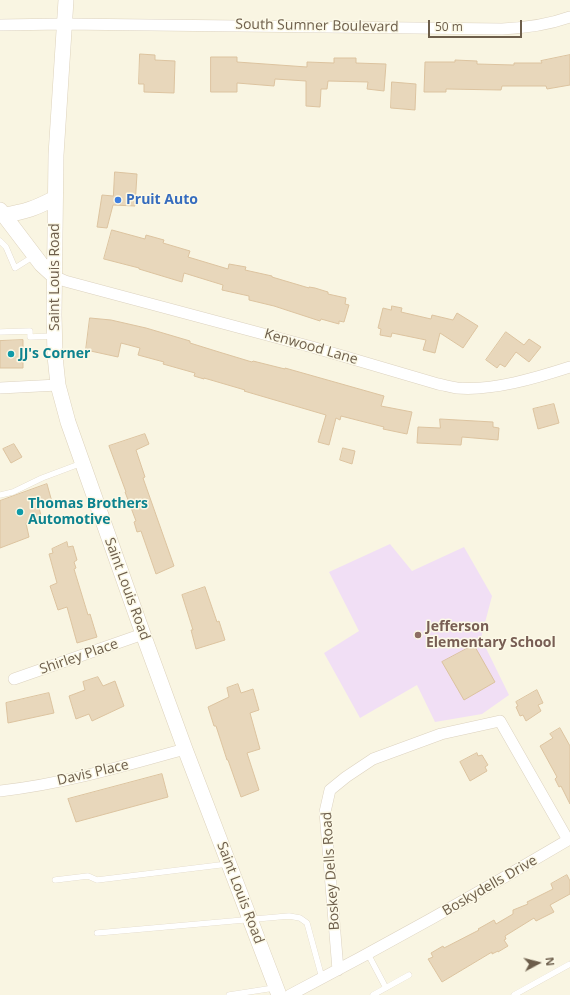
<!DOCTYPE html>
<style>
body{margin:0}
#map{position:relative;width:570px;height:995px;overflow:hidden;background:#f9f5e2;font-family:"Open Sans",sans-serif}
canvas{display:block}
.north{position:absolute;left:518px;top:943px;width:40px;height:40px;-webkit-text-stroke:3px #fcf9e7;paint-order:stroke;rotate:83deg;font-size:11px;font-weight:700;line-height:16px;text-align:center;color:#6d5e4b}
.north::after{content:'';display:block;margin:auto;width:14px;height:18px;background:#6d5e4b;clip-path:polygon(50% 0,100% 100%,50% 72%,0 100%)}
.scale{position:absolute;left:428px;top:20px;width:94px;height:18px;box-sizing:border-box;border:2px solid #6d5e4b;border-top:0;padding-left:5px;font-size:12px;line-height:14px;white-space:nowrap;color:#6d5e4b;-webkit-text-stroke:3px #fcf9e7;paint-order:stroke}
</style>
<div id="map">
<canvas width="570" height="995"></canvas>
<div class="north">N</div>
<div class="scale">50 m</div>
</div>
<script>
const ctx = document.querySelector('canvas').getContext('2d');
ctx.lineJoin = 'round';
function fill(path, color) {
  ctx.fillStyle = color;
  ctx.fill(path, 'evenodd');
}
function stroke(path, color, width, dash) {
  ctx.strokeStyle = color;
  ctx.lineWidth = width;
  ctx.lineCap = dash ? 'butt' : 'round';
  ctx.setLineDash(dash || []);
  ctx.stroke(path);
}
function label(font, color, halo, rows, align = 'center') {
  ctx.font = font + ' "Open Sans",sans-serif';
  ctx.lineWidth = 3;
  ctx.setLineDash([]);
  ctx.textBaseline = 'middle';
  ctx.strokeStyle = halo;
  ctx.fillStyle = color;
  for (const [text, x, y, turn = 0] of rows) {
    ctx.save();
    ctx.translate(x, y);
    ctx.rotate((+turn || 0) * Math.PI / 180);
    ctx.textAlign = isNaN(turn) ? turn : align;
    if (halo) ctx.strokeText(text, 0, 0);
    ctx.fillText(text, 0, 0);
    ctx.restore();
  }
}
const education = new Path2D(`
 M390,544l22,27 52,-24 28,49 -11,42 28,57 -27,19 -47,8 -18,-37 -57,33 -36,-65 35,-22 -30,-59z`);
const building = new Path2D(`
 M140,54l15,1v5l20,1 -1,32 -30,-1v-8h-5z
 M570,55v30l-23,4 -1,-3h-44l-1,4 -55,-1v3h-22l1,-30h30v-2l22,1v3l37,1v-2h28l-1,-2z
 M211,57h26v5l70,5v-5l27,1v-5h22v5l30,1 -2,27 -17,-2 1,-7 -40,-1 -1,8h-6l-1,18 -14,-1v-25l-31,-2 -1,7 -37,-3v9h-26z
 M392,82l24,2 -1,26 -24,-2z
 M115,172l22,2 -2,32 -22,-1 -6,23 -10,-1 5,-32 11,1z
 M112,230l33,9 1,-4 18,5 -1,3 27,8 -2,6 40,12 1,-5 17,3 -1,3 27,6v1l37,11v-1l6,1 13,4v2l18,4 -1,6 4,1 -5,17 -5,-1v3l-18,-5 -1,2 -46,-15 -25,-6v-4l-27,-6 1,-5 -39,-12 -2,9 -43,-13v-1l-35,-9z
 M392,306l10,2 -1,4 30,7 1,-4 21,5 4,-7 21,13 -15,22 -23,-15 -5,20 -12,-3 3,-10 -34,-7 -1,4 -11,-2 1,-6 -3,-1 5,-20 8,2z
 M90,318l21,2 35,8 44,13v2l29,9 33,10 1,-1 32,8v-1l99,28 -3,10 31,6 -5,22 -24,-5 1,-2 -43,-11 -1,4 -4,-2 -7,27 -11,-3 8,-27 -82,-24 1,-1 -41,-12v1l-10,-3 1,-3 -32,-9 1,-2 -26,-7 2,-7 -19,-5 -3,14 -32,-7z
 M506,332l18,13 5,-6 12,8 -12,15 -13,-10 -11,15 -5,-3 -3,4 -11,-8z
 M23,340v28h-23v-27z
 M554,404l5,19 -21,6 -5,-20z
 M440,419l53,3v5l6,1 -1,12 -36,-3 -1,8 -44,-2 1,-16 22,1z
 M145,434l4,10 -13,6 9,27 -2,1 31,88 -18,8 -15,-43 -4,1 -3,-10 2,-1 -11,-29h1l-17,-46z
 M14,444l8,13 -11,6 -8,-14z
 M343,448l12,3 -3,13 -12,-4z
 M47,484l5,18 -13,5 2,9 -15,7 3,14 -29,11v-47z
 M67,542l1,5 5,-1 4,14 -3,2 2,6 -2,1 14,46 2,-1 7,23 -20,6 -10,-36 -9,3 -8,-24 7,-3 -8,-29 4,-1 -1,-4z
 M205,587l12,35 2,-1 6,19 -29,9 -5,-19h2l-11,-35z
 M474,645l21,37 -31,18 -22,-38z
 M98,677l5,9 12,-5 9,25 -32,15 -3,-7 -13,5 -7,-23 16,-6 -2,-8z
 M238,684l3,9 12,-4 6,21 -9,3 10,36 -13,4 12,37 -18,7 -13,-37h-1l-11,-34h-2l-6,-19 21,-10 -2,-9z
 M537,690l6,13 -5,2 3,6 -15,10 -3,-6 -3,1 -4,-9 2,-1 -2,-4z
 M49,693l5,20 -46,10 -2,-20z
 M560,728l10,18v58l-9,-18 -2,1 -4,-8 2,-2 -17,-31 13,-8 -3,-4z
 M477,753l1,3 4,-1 6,10 -3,2 2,4 -17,10 -10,-19z
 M162,774l6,23 -92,25 -8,-23z
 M567,875l3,6v13l-20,11 4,7 -18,9 -2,-3 -29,18 1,3 -2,1 4,6 -10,6v-1l-6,3v-2l-50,30 -14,-23 5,-2 -2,-4 12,-7 1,2 35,-18 -1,-1 16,-9 2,4 17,-10v-4l15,-6 -1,-2 26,-13 -2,-5z`);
const lane = new Path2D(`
 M0,241l6,6 9,21 19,-12
 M0,332l30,-1v6l24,-1
 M0,495l13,-3 29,-14 40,-15
 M55,880l33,-4 9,4 131,-16
 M97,933l192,-17 11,2 7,5 15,55
 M368,954l18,34
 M229,995l45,-7
 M373,995l36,-20
 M514,995l56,-31`);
const street = new Path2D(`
 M0,25l63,-1 439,5c23,-1 46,-4 68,-12
 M54,276l11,5 247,66 126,37c6,1 12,3 19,4 36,3 79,-10 113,-21
 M0,388l58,-3
 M14,679l129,-45
 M0,791c63,-7 124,-25 185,-42
 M290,995c94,-49 187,-101 278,-155l-68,-119 -59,13 -68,25 -27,18 -16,13 -5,22 13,158`);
const secondary = new Path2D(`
 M66,0l-10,155 -2,160 1,41 3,29 10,37 75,212 42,115 94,246
 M0,210l41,54 13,12
 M4,215c21,-3 32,-7 51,-17`);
const markers = [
 [118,200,4,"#3f7fe0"],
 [11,354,4,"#0f9aa8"],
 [20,512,4,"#0f9aa8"],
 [418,635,4,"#8d6e63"]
];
const streetNames = [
 ["South Sumner Boulevard",317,26,1],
 ["Saint Louis Road",55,277,-90],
 ["Kenwood Lane",311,347,16],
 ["Saint Louis Road",127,589,70],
 ["Shirley Place",79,657,-19],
 ["Davis Place",93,773,-13],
 ["Boskey Dells Road",331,871,-94],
 ["Boskydells Drive",490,886,-30],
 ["Saint Louis Road",240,893,69]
];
const shopNames = [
 ["Pruit Auto",126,200]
];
const cultureNames = [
 ["JJ's Corner",19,354],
 ["Thomas Brothers",28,504],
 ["Automotive",28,520]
];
const educationNames = [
 ["Jefferson",426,627],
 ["Elementary School",426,643]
];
fill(education, '#f1dff5');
fill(building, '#e8d7bb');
stroke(building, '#dcc39f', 1);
stroke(lane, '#dcd2bf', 6);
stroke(street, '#dcd2bf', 12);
stroke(secondary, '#ddd2bb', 16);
stroke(lane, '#fff', 5.5);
stroke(street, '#fff', 11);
stroke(secondary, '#fff', 15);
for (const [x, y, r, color] of markers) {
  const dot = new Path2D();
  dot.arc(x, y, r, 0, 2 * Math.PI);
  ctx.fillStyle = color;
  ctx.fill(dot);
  stroke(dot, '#fcf9e7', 1.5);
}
label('14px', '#6d5e4b', '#fcf9e7', streetNames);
label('bold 14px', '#366cbe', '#fcf9e7', shopNames, 'left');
label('bold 14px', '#0d838f', '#fcf9e7', cultureNames, 'left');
label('bold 14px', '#785e54', '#fcf9e7', educationNames, 'left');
</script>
